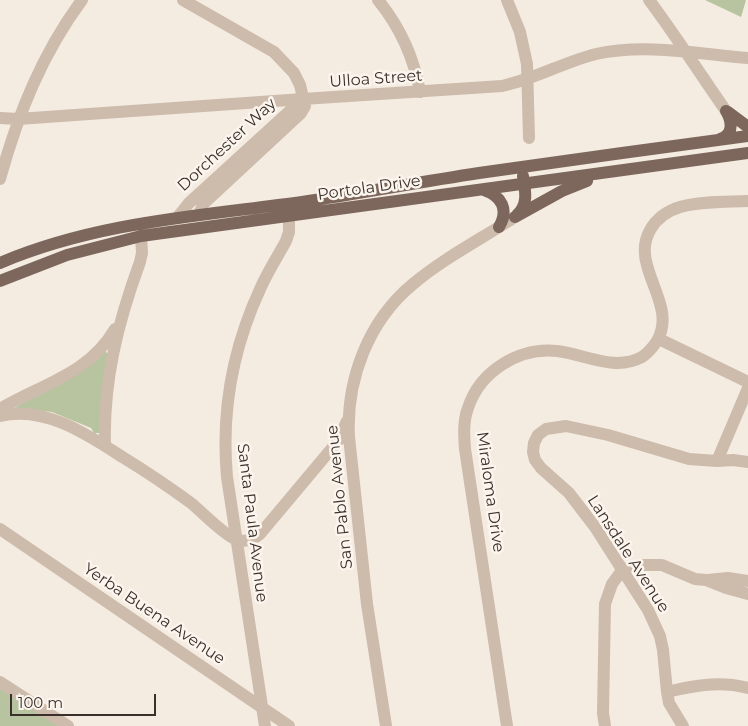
<!DOCTYPE html>
<style>
body{margin:0}
#map{position:relative;width:748px;height:726px;overflow:hidden;background:#f4ebe1;font-family:Montserrat,sans-serif}
canvas{display:block}
.scale{position:absolute;left:10px;top:694px;width:146px;height:22px;box-sizing:border-box;border:2px solid #3b302b;border-top:0;padding-left:6px;font-size:15px;line-height:18px;white-space:nowrap;color:#3b302b;-webkit-text-stroke:4px #fbf5ee;paint-order:stroke}
</style>
<div id="map">
<canvas width="748" height="726"></canvas>
<div class="scale">100 m</div>
</div>
<script>
const ctx = document.querySelector('canvas').getContext('2d');
ctx.lineJoin = 'round';
function fill(path, color) {
  ctx.fillStyle = color;
  ctx.fill(path, 'evenodd');
}
function stroke(path, color, width, dash) {
  ctx.strokeStyle = color;
  ctx.lineWidth = width;
  ctx.lineCap = dash ? 'butt' : 'round';
  ctx.setLineDash(dash || []);
  ctx.stroke(path);
}
function label(font, color, halo, rows, align = 'center') {
  ctx.font = font + ' Montserrat,sans-serif';
  ctx.lineWidth = 5;
  ctx.setLineDash([]);
  ctx.textBaseline = 'middle';
  ctx.strokeStyle = halo;
  ctx.fillStyle = color;
  for (const [text, x, y, turn = 0] of rows) {
    ctx.save();
    ctx.translate(x, y);
    ctx.rotate((+turn || 0) * Math.PI / 180);
    ctx.textAlign = isNaN(turn) ? turn : align;
    if (halo) ctx.strokeText(text, 0, 0);
    ctx.fillText(text, 0, 0);
    ctx.restore();
  }
}
const green = new Path2D(`
 M705,0h41l-5,17z
 M105,351l3,3 -9,79h-5l-3,-5 -39,-16 -37,-4z
 M0,687l63,39h-63z`);
const minor = new Path2D(`
 M183,0l91,52 20,21 6,12 5,21 -4,7 -98,91 -4,11
 M378,0c22,27 36,58 42,92
 M507,0l13,32 7,32 2,74
 M649,0c27,36 51,74 77,111
 M0,118l18,1 285,-20 199,-13c33,-7 62,-24 94,-32 49,-11 103,0 152,4
 M0,179c18,-65 42,-125 82,-179
 M177,218l12,-15 114,-104
 M659,339l89,43
 M0,409c42,-25 89,-35 115,-80
 M0,416c45,-11 88,19 124,42 23,14 45,29 67,45 12,10 31,30 44,36 10,4 18,1 25,-5l78,-93 9,-20
 M105,446c-2,-65 13,-124 35,-184l2,-9 -1,-17
 M717,461l16,-1 15,2
 M0,529l289,197
 M708,580l20,-2 20,3
 M0,682l68,44
 M667,692c28,-7 53,-11 81,-4
 M265,726l-38,-249c-6,-66 6,-130 34,-190 7,-16 17,-31 25,-46l3,-9v-17
 M386,726l-19,-122 -18,-167c-3,-57 19,-116 64,-153 31,-26 68,-45 102,-67
 M507,726l-42,-277c-1,-14 -2,-28 3,-41 12,-37 51,-61 89,-57 28,3 57,21 85,6 6,-4 11,-10 15,-16 15,-26 -4,-51 -10,-76 -8,-27 7,-50 33,-58 21,-6 46,-5 68,-6
 M605,726l-2,-13 2,-109 7,-20 11,-15 16,-4h23l33,14 11,1 20,8 22,6
 M683,726l-14,-23 -2,-11 -4,-42 -3,-14 -12,-26 -53,-83 -26,-34 -28,-25 -6,-8 -2,-8 1,-9 4,-8 8,-6 20,-3 42,9 81,24 28,2 31,-73`);
const major = new Path2D(`
 M728,112l20,15
 M720,139c14,-4 12,-18 6,-28
 M484,190c18,6 25,20 15,37
 M517,215c12,-11 8,-25 6,-39
 M515,217l47,-26 25,-10
 M0,263c96,-41 200,-47 302,-61 59,-9 118,-20 177,-29 90,-13 179,-25 269,-37
 M0,281l67,-26 74,-19 607,-83`);
const streetNames = [
 ["Ulloa Street",376,79,-4],
 ["Dorchester Way",227,145,-43],
 ["Portola Drive",369,188,-8],
 ["Miraloma Drive",490,492,82],
 ["San Pablo Avenue",340,497,-96],
 ["Santa Paula Avenue",252,523,83],
 ["Lansdale Avenue",628,554,57],
 ["Yerba Buena Avenue",154,614,34]
];
fill(green, '#b8c4a0');
stroke(minor, '#cdbbac', 12);
stroke(major, '#7d675c', 12);
label('16px', '#3b302b', '#fbf5ee', streetNames);
</script>
